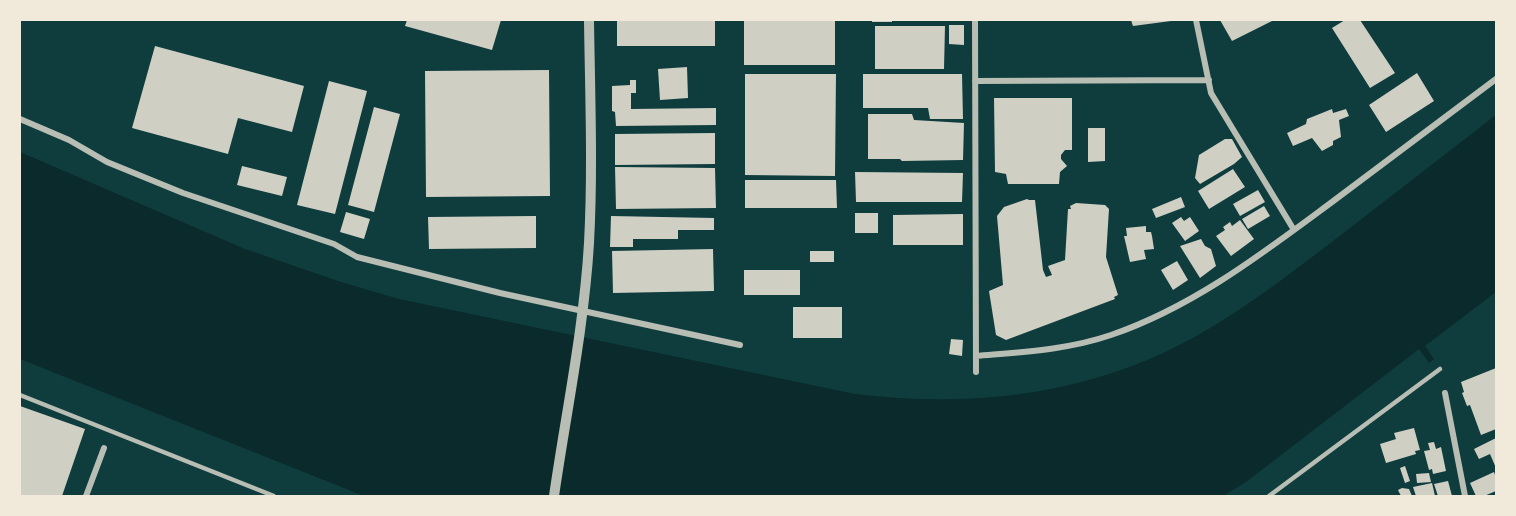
<!DOCTYPE html>
<style>
body{margin:0}
#map{position:relative;width:1516px;height:516px;overflow:hidden;background:#0f3d3e;font-family:"Fira Sans",sans-serif}
canvas{display:block}
.frame{position:absolute;inset:0;border:21px solid #f1e9da;pointer-events:none}
</style>
<div id="map">
<canvas width="1516" height="516"></canvas>
<div class="frame"></div>
</div>
<script>
const ctx = document.querySelector('canvas').getContext('2d');
ctx.lineJoin = 'round';
function fill(path, color) {
  ctx.fillStyle = color;
  ctx.fill(path, 'evenodd');
}
function stroke(path, color, width, dash) {
  ctx.strokeStyle = color;
  ctx.lineWidth = width;
  ctx.lineCap = dash ? 'butt' : 'round';
  ctx.setLineDash(dash || []);
  ctx.stroke(path);
}
const water = new Path2D(`
 M1496,115v177l-71,54 9,13 -5,4 -10,-14 -173,133 -23,14h-859l-344,-137v-207l225,97 96,33 58,17 456,95c96,11 185,6 277,-28 73,-27 134,-74 196,-121 56,-43 112,-87 168,-130z`);
const building = new Path2D(`
 M407,20h94l-9,30 -87,-24z
 M617,20h98v26h-98z
 M744,20h91v45h-91z
 M872,20h20v2h-20z
 M1131,20h40v1l-38,5z
 M1220,20h54l-42,21z
 M1345,20h15l35,53 -25,15 -38,-60z
 M949,25h15v20l-15,-1z
 M875,26h70l-1,43h-69z
 M155,46l149,40 -12,46 -54,-14 -10,36 -96,-26z
 M687,67l1,31 -28,2 -2,-31z
 M549,70l1,126 -124,1 -1,-126z
 M1417,73l17,28 -48,31 -17,-27z
 M745,74h91l-1,102 -90,-1z
 M863,74h99l1,45h-33l-2,-11h-65z
 M630,80h6v13h-5v16l85,-1v17l-100,1 -1,-14 -3,-1v-25l18,-1z
 M329,81l38,10 -32,123 -38,-9z
 M994,98h78v52h-7l-4,5v4l6,7 -7,6 -1,12h-51l-2,-10 -11,-2z
 M374,107l26,7 -26,98 -26,-7z
 M1332,109l1,4 13,-4 3,7 -10,4 2,17 -8,4v4l-11,6 -10,-13 -19,8 -6,-13 19,-9 1,-5z
 M868,114h44l2,6 50,3 -1,37 -61,1 -2,-2h-32z
 M1088,128h17v33l-17,1z
 M715,133v31l-100,1v-31z
 M1225,139h7l10,18 -8,7 -34,20 -5,-6 4,-23z
 M242,166l45,11 -5,19 -45,-11z
 M615,167l100,1 1,40 -100,1z
 M1233,169l12,18 -36,22 -11,-18z
 M855,172l108,1 -1,29h-106z
 M745,180h91l1,28h-92z
 M1258,190l7,12 -25,14 -7,-12z
 M1181,197l4,10 -29,11 -4,-9z
 M1027,199l2,1h6l8,70 3,7 6,-2 -4,-9 17,-6 3,-51h3l-1,-3 6,-3 29,2 4,4 -3,48 12,38 -4,2 1,2 -109,41 -10,-5 -7,-44 14,-6 -6,-69 7,-9z
 M1264,206l6,10 -22,13 -6,-10z
 M346,212l24,7 -6,20 -24,-7z
 M855,213h23v20h-23z
 M963,214v31h-70v-30z
 M536,216v32l-107,1 -1,-32z
 M611,216l103,2v12h-36v9h-45v8h-23z
 M1181,217l3,4 6,-4 9,14 -14,10 -13,-18z
 M1240,220l14,19 -23,17 -15,-20 9,-6 -2,-3 7,-5 2,4z
 M1146,226v6h5l1,4 2,13 -10,1 2,9 -16,3 -6,-26h3l-1,-8z
 M1201,239l4,7 6,3 5,17 -16,12 -20,-32z
 M713,249l1,42 -101,2 -1,-42z
 M810,251h24v11h-24z
 M1177,261l11,19 -15,10 -12,-20z
 M744,270h56v25h-56z
 M793,307h49v31h-49z
 M951,339l12,1 -1,16 -13,-2z
 M1496,368v61l-15,6 -11,-30 -3,1 -5,-13 2,-1 -3,-10z
 M20,406l65,23 -23,67h-42z
 M1414,428l6,22 -5,1 1,3 -30,9 -6,-19 16,-5 -2,-6z
 M1496,438v30l-6,-14 -11,5 -5,-10z
 M1434,442l2,7 5,-2 5,24 -13,3 -1,-5 -3,1 -5,-19 6,-1 -2,-7z
 M1405,466l5,15 -5,2 -5,-15z
 M1494,472l2,6v13l-12,5h-8l-6,-13z
 M1429,473l2,9 -14,1 -1,-9z
 M1448,481l4,15h-14l-4,-12z
 M1432,483l3,13h-19l-3,-9z
 M1402,488l7,1 3,7h-11l-3,-6z`);
const service = new Path2D(`
 M20,395l254,101
 M1269,496l171,-127`);
const minor = new Path2D(`
 M975,20l1,352
 M1196,20l15,73 83,137
 M975,81l234,-1
 M20,119l49,21 38,22 76,31 151,51 23,13 143,36 240,52
 M976,356c46,-4 91,-6 135,-21 82,-28 152,-82 221,-133 55,-41 110,-82 164,-123
 M1445,393l20,103
 M86,496l18,-48`);
const tertiary = new Path2D(`
 M554,496c12,-83 30,-168 35,-253 4,-74 1,-149 0,-223`);
fill(water, '#0a2a2b');
fill(building, '#cfcfc3');
stroke(service, '#b8beb3', 4.5);
stroke(minor, '#b8beb3', 6);
stroke(tertiary, '#b8beb3', 10);
</script>
